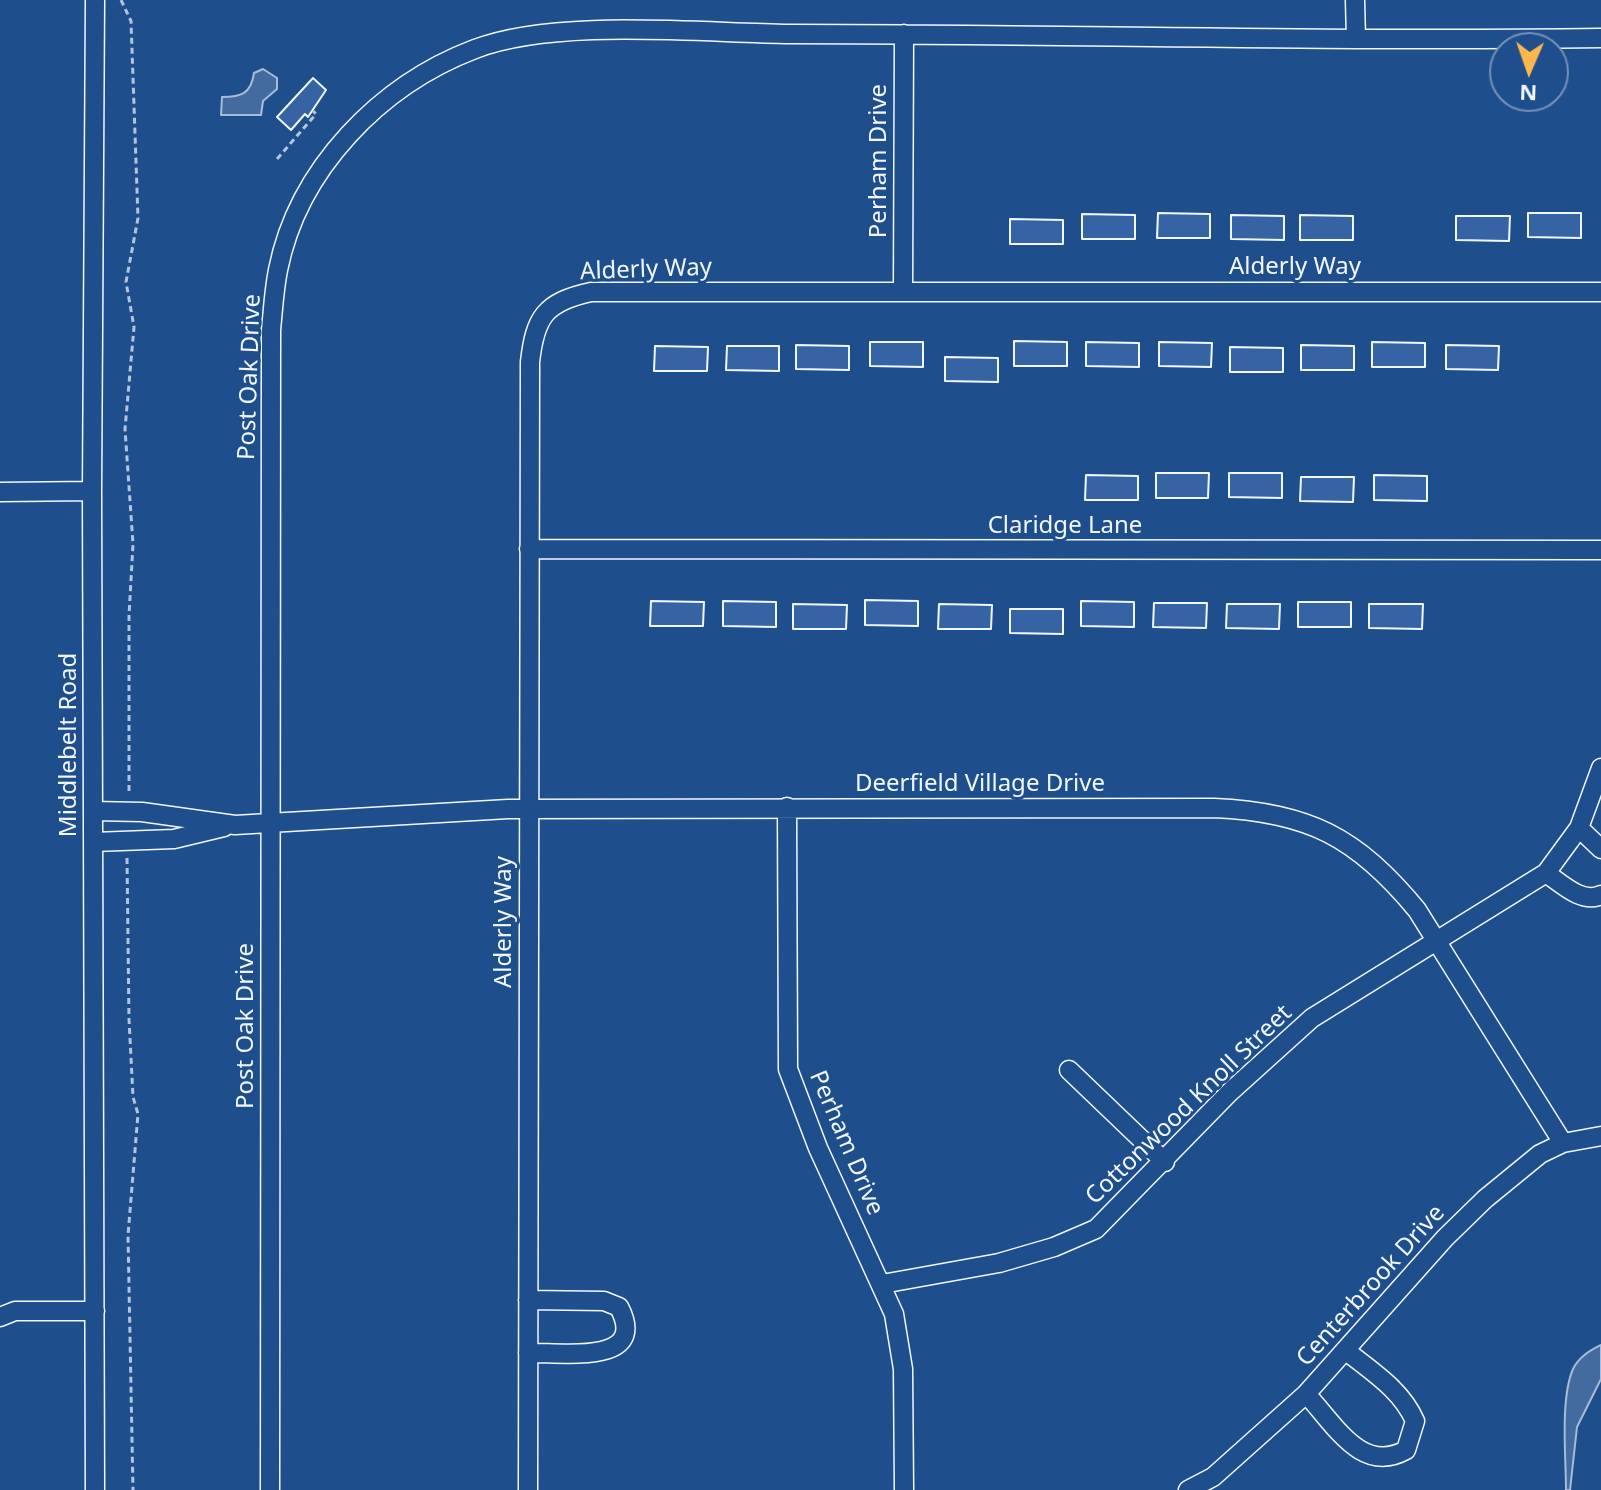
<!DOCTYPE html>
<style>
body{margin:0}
#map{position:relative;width:1601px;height:1490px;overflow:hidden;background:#1f4e8c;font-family:"Noto Sans",sans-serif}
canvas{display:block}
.north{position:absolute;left:1489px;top:32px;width:80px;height:80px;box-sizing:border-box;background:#1f4e8c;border:2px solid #7391ba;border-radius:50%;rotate:182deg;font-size:22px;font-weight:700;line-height:32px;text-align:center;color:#f2f6ff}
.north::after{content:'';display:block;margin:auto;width:28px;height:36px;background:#ffb74d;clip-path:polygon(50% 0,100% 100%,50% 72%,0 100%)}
</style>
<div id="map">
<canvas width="1601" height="1490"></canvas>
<div class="north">N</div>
</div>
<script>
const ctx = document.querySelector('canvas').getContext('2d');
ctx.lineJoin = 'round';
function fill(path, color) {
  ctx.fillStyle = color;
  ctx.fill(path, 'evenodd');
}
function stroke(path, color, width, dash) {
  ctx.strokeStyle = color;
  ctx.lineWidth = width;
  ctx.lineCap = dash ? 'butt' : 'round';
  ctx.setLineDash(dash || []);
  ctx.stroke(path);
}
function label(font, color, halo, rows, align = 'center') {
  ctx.font = font + ' "Noto Sans",sans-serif';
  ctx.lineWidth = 6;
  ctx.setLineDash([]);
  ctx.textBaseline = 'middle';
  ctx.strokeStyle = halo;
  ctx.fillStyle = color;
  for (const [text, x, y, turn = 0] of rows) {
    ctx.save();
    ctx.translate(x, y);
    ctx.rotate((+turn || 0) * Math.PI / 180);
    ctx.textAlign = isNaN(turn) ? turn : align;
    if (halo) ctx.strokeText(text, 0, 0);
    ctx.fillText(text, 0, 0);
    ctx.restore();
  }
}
const water = new Path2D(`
 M263,69l14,9v11l-14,12 -2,14h-40l1,-18c19,0 29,-3 32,-24z
 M1601,1345v34l-24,48 -7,63h-4c0,-33 -6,-91 7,-121 6,-12 16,-18 28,-24z`);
const building = new Path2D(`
 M313,78l13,12 -18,27 -3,-3 -14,16 -14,-13z
 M1158,213l52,1v24h-53z
 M1528,213h53v25l-53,-1z
 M1082,214l53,1v24h-53z
 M1231,215l53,1v24l-53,-1z
 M1300,215l53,1v24h-53z
 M1456,216h54l-1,25 -53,-1z
 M1010,219l53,1v24h-53z
 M1014,341l53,1v24h-53z
 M870,342h53v25l-53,-1z
 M1086,342l53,1v24l-53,-1z
 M1159,342l53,1 -1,24 -52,-1z
 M1372,342l53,1v24h-53z
 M796,345l53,1v24l-53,-1z
 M1301,345l53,1v24h-53z
 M1446,345l53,1 -1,24 -52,-1z
 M655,346l53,1 -1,24h-53z
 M727,346h52v25l-53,-1z
 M1230,347l53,1v24h-53z
 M945,357l53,1v24l-53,-1z
 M1156,473h53l-1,25h-52z
 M1229,473h53v25l-53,-1z
 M1086,475l52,1v24h-53z
 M1374,475l53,1v25l-53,-1z
 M1301,477h53l-1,25 -53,-1z
 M865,600l53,1v25l-53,-1z
 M651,601l53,1 -1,24h-53z
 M723,601l53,1v25l-53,-1z
 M1081,601l53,1v25l-53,-1z
 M1298,602h53v25h-53z
 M1154,603h53l-1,25 -53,-1z
 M793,604l54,1 -1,24h-53z
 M939,604l53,1 -1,24h-53z
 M1227,604h53l-1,25 -53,-1z
 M1369,604h54l-1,25 -53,-1z
 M1010,609h53v25l-53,-1z`);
const path = new Path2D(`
 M121,0l10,21 7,197 -12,64 8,45 -9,102 8,115 -4,72v179
 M277,159l39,-45 -3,-3
 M127,858l2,161 4,78 5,17 -10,121 5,255`);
const minor = new Path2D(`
 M1355,0l1,39
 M903,290l1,-256
 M0,492l92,-1
 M529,549l1072,1
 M787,807l1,262 30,79 76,166 9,55 1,121
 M93,811l49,1 93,13 273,-16 706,-1c94,4 143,29 203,102l146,233
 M1579,828l22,21
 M94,842l80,-3 50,-12
 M1546,873c16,11 36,31 55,22
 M1069,1070l96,92
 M882,1284l117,-21 55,-16 42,-18 134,-137 82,-74 234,-145 33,-45 22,-60
 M0,1317l15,-6h80
 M528,1353c33,-1 122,13 91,-46l-15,-6 -76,-1
 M1306,1394c29,30 55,81 100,56l9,-29c-14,-32 -44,-50 -70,-71
 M95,1490l-3,-999 3,-491
 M270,1490l1,-1160c2,-20 3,-40 7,-60 20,-101 102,-185 197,-221 81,-31 225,-16 314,-15 271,0 541,8 812,4
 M528,1490l2,-1128c5,-45 15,-60 61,-70h1010
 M1188,1490l25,-13 93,-83 139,-156 40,-39 55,-45 23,-11 38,-7`);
const streetNames = [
 ["Perham Drive",879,161,-90],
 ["Alderly Way",1295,267],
 ["Alderly Way",646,270,-2],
 ["Post Oak Drive",250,377,-88],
 ["Claridge Lane",1065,526],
 ["Middlebelt Road",69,745,-90],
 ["Deerfield Village Drive",980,784],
 ["Alderly Way",504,922,-90],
 ["Post Oak Drive",246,1026,-90],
 ["Cottonwood Knoll Street",1189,1105,-44],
 ["Perham Drive",846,1143,67],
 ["Centerbrook Drive",1371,1286,-48]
];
fill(water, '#446ba0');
stroke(water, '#a8bbd7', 2);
fill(building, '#3563a3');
stroke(building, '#f2f6ff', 2);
stroke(minor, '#f2f6ff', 21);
stroke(path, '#b3c4dc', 3, [6, 4]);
stroke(minor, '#1f4e8c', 18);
label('24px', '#f2f6ff', '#1f4e8c', streetNames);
</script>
